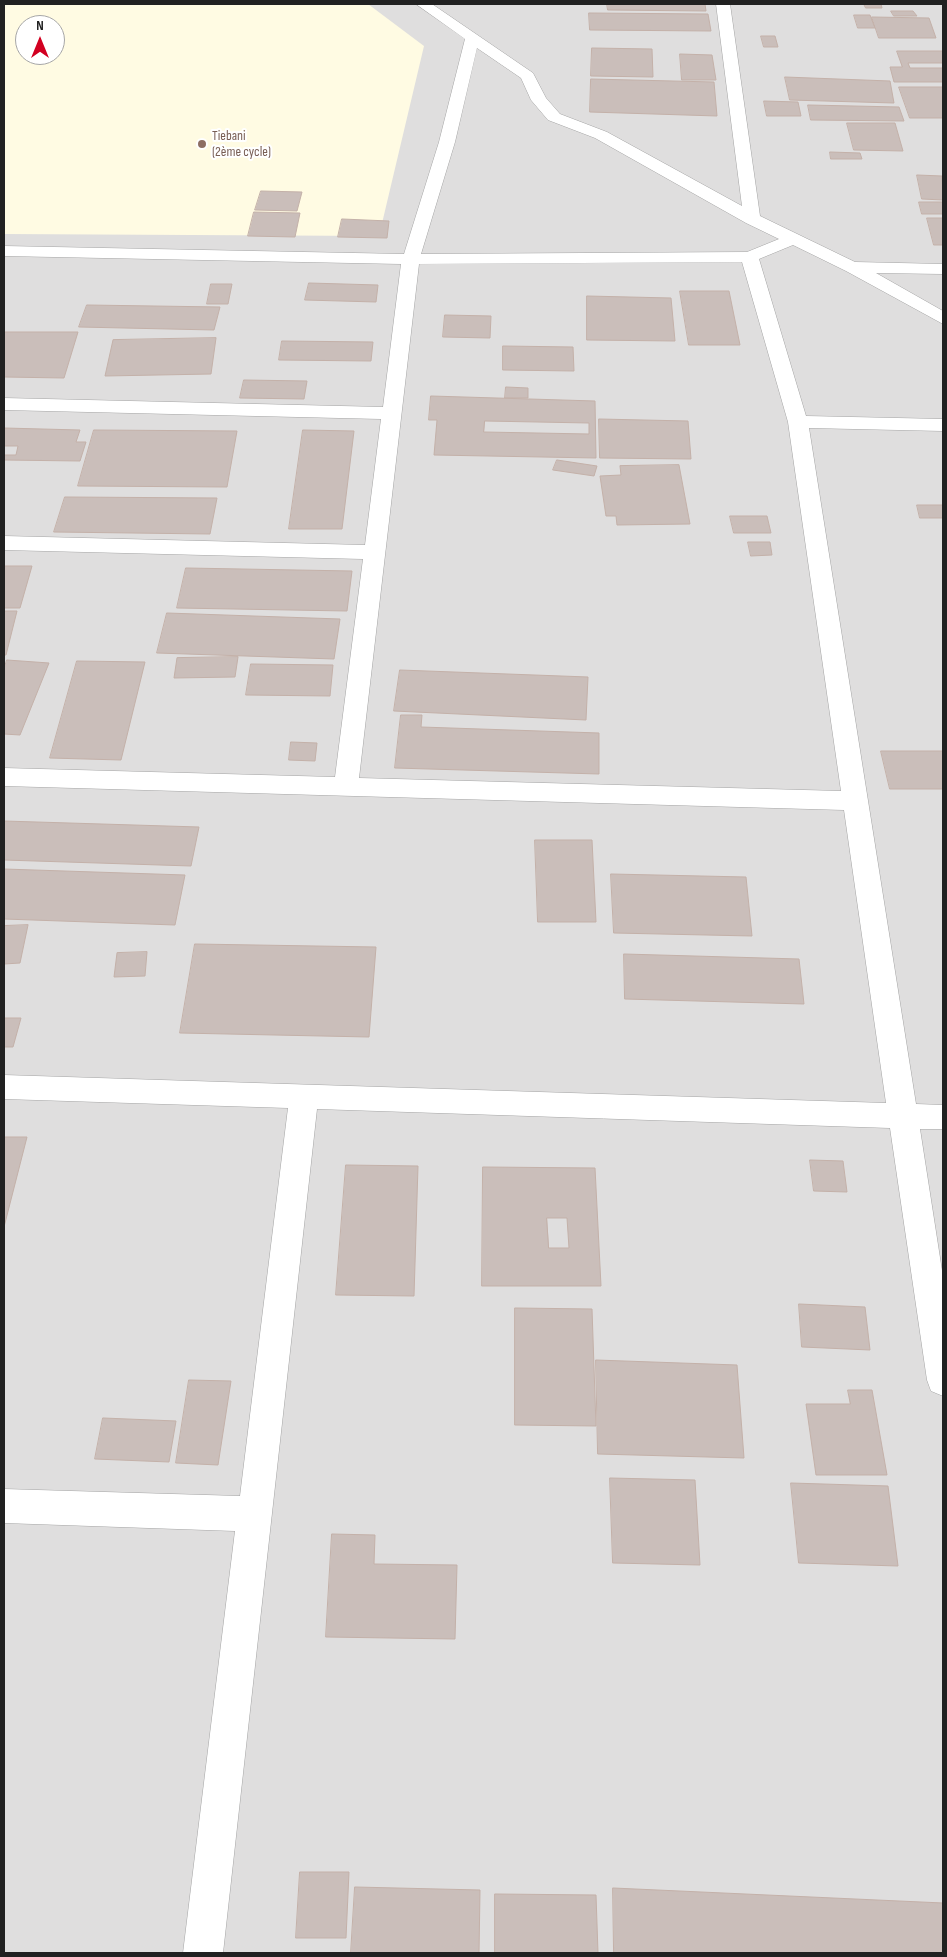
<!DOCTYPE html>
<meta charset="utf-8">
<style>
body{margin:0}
#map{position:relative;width:947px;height:1957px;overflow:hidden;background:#f2ede7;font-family:"Sofia Sans Condensed",sans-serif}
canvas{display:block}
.frame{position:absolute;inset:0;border:5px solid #212121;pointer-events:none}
.north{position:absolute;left:15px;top:15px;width:50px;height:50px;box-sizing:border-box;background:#fff;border:1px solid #a6a6a6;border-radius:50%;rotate:0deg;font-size:14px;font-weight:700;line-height:20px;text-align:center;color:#212121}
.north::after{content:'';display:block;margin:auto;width:18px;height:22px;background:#d20021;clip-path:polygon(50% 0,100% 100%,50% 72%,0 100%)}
</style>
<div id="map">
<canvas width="947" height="1957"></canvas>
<div class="frame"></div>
<div class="north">N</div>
</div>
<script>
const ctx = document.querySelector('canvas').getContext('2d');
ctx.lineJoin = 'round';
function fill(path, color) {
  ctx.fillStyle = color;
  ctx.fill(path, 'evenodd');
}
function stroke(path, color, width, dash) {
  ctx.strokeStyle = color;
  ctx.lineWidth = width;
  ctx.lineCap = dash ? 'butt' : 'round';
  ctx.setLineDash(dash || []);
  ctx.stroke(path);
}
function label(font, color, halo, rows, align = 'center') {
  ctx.font = font + ' "Sofia Sans Condensed",sans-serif';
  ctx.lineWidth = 4;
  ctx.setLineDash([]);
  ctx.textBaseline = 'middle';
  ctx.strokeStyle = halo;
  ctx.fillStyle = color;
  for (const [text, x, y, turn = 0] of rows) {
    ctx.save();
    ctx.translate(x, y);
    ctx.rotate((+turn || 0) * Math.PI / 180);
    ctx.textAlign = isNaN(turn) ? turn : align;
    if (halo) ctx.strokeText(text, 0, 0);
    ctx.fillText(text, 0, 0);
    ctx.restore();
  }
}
const residential = new Path2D(`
 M4,4h939v1949h-939zM25,25h30v30h-30z`);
const education = new Path2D(`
 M4,4h364l56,42 -45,190 -375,-2zM25,25h30v30h-30z`);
const building = new Path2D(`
 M607,4h98l1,7 -98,-1z
 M864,4h17l1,4h-16z
 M891,11h22l4,5h-23z
 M589,13l119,1 3,17 -121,-1z
 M854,15h16l5,13h-17z
 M872,17l57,1 7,20h-57z
 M761,36h14l3,11h-14z
 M592,48l60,1 1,28 -62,-1z
 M897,51h46v12h-35l2,5h33v14h-49l-4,-15h12z
 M680,54l32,1 4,25h-34z
 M785,77l105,4 4,22 -104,-3z
 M591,79l123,3 3,34 -127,-4z
 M899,87h44v31h-33z
 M764,101l34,1 3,14h-34z
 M808,105l91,2 5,14 -93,-1z
 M847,123h48l8,28 -49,-1z
 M830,152l30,1 2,6h-31z
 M917,175l25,1 1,24 -21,-1z
 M261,191l41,1 -5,19 -42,-1z
 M919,202h24v12h-21z
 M254,212l46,1 -5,24 -47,-1z
 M927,218h16v27h-9z
 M342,219l47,2 -2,17 -49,-1z
 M309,283l69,2 -2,17 -71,-2z
 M211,284h21l-4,20h-21z
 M680,291h49l11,54h-51z
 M587,296l84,2 4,43 -88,-1z
 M87,305l133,2 -6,23 -135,-3z
 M445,315l46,1 -1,22 -47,-1z
 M4,332h74l-14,46 -60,-1z
 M216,338l-5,36 -106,2 8,-36z
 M282,341l91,1 -2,19 -92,-1z
 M503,346l70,1 1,24 -71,-1z
 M244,380l63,1 -3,18 -64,-1z
 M506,387l22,1v10h-23z
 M431,396l164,5 1,57 -162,-3 3,-35h-8zM485,421l104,2v11l-105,-2z
 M599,419l89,2 3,38 -91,-1z
 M4,428l76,2 -4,12h10l-6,19 -76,-1v-5h12l2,-9h-14z
 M94,430l143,1 -10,56 -149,-1z
 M303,430l51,1 -12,98h-53z
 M557,460l40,6 -3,10 -41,-6z
 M679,465l11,59 -73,1 -1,-9h-10l-6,-40 21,-1 -1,-9z
 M65,497l152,1 -7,36 -156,-2z
 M917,505h26v13h-23z
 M730,516h37l4,17h-37z
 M748,542h22l2,13 -21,1z
 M4,566h28l-12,42h-16z
 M186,568l166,3 -5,40 -170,-3z
 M4,611h13l-11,44h-2z
 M167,613l173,6 -6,40 -177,-6z
 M238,657l-3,20 -61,1 3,-20z
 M7,660l42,3 -29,72 -16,-1v-65z
 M77,661l68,1 -24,98 -71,-2z
 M251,664l82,1 -3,31 -84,-1z
 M400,670l188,7 -2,43 -192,-9z
 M401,715h21l-1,12 178,6v41l-204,-6z
 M291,742l26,1 -2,18 -26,-1z
 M881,751h62v38h-53z
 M4,821l195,6 -8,39 -187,-6z
 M535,840h57l4,82h-58z
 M4,869l181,6 -10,50 -171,-6z
 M611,874l135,3 6,59 -138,-3z
 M28,925l-8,38 -16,1v-38z
 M195,944l181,3 -7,90 -189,-4z
 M147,952l-2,24 -31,1 3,-24z
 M624,954l175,5 5,45 -179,-5z
 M4,1018h17l-8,29h-9z
 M4,1137h23l-23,90z
 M810,1160l33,1 4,31 -33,-1z
 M346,1165l72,1 -4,130 -78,-1z
 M483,1167l112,1 6,118h-119zM547,1218h20l2,30h-20z
 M799,1304l66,3 5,43 -68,-3z
 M515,1308l77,1 4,117 -81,-1z
 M596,1360l141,5 7,93 -146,-4z
 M189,1380l42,1 -13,84 -42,-2z
 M848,1390h24l15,85h-71l-10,-71h44z
 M103,1418l73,3 -7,41 -74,-3z
 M610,1478l85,2 5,85 -87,-2z
 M791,1483l97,3 10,80 -99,-3z
 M332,1534l43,1 -1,29 83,1 -2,74 -129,-2z
 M300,1872h49l-3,66h-50z
 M355,1887l125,3 -1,63h-128z
 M613,1888l330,15v50h-329z
 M495,1894l101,1 2,58h-103z`);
const minor = new Path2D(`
 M416,4h16l101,69 13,25 14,16 47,18 135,74 -26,-202h14l30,212 95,46 88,2v10l-67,-1 67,38v13l-97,-53 -53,-26 -34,14 47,157 137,3v12l-134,-3 107,676 27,1v24h-23l23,148v119l-12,-5 -4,-11 -37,-252 -573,-19 -94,844h-40l52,-422 -231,-8v-34l236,7 48,-388 -284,-9v-24l882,28 -42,-293 -840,-24v-18l331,9 28,-218 -359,-9v-14l361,9 16,-126 -377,-9v-12l379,9 18,-143 -397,-8v-10l400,8 35,-112 26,-103zM477,48l44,30 10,22 17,20 47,18 151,85 33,16 -32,13 -326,2 34,-112zM742,262l46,160 53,369 -482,-13 60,-514z`);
const markers = [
 [202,144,5,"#8d6e63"]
];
const farEducationnames = [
 ["Tiebani",212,136],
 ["(2ème cycle)",212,152]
];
fill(residential, '#dfdede');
fill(education, '#fffbe3');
fill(building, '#cabeba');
stroke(building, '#c4b1a9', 1);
stroke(minor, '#a5a5a5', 1);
fill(minor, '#fff');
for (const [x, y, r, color] of markers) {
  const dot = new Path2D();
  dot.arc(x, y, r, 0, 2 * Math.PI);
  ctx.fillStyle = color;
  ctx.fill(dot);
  stroke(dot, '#fff', 2);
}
label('14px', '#785e54', '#fff', farEducationnames, 'left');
</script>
